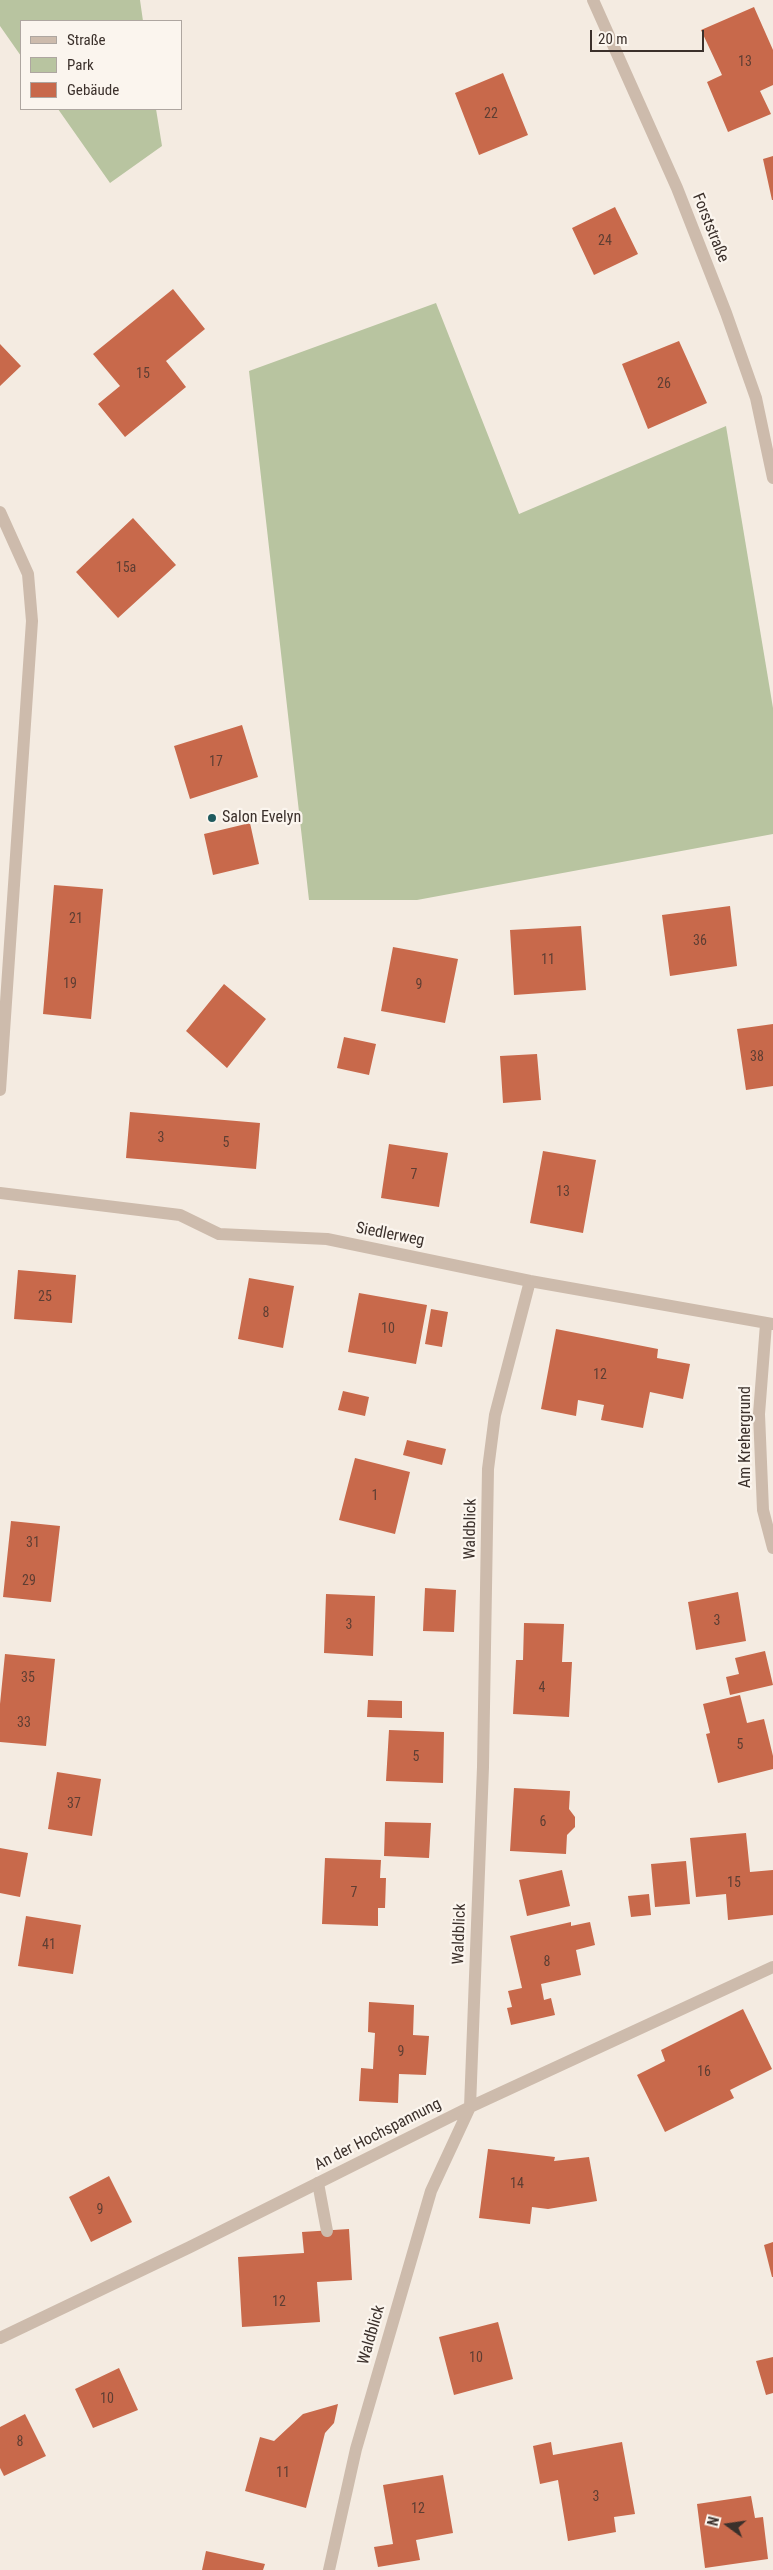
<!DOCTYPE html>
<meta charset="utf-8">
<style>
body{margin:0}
#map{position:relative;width:773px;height:2570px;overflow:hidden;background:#f4ebe1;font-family:"Roboto Condensed",sans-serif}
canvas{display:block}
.legend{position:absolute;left:20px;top:20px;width:162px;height:90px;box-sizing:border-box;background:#fbf5ee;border:1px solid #aea6a0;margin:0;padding:6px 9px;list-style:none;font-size:15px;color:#3b302b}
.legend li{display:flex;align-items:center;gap:10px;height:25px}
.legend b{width:25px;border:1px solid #aea6a0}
.north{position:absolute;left:703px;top:2500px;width:50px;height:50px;-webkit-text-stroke:4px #fbf5ee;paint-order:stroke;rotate:284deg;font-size:14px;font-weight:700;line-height:20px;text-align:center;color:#3b302b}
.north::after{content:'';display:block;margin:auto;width:18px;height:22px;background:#3b302b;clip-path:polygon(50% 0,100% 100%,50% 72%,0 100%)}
.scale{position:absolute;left:590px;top:30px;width:114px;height:22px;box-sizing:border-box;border:2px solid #3b302b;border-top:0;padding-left:6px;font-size:15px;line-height:18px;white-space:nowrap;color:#3b302b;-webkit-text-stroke:4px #fbf5ee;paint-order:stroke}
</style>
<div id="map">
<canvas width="773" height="2570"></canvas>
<ul class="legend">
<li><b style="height:6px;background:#cdbbac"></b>Straße</li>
<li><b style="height:14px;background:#b8c4a0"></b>Park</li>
<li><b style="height:14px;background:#c8694b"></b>Gebäude</li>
</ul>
<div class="north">N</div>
<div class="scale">20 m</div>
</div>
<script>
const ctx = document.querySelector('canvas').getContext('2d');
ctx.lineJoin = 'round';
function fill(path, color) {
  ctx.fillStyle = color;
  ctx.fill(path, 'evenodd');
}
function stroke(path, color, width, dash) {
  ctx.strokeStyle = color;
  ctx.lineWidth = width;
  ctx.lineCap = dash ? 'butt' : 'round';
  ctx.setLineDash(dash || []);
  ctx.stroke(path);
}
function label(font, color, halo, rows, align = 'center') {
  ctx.font = font + ' "Roboto Condensed",sans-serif';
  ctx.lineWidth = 4.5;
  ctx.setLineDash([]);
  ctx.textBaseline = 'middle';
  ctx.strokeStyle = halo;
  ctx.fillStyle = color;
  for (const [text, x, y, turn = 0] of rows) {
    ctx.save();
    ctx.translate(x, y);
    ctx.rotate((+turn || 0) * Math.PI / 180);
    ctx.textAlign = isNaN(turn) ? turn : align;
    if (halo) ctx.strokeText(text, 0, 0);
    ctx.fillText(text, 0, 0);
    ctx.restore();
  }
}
const green = new Path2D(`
 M0,0h140l3,21h-122v35l-21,-30z
 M58,109h98l6,37 -52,37z
 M436,303l83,211 207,-88 47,282v126l-356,66h-108l-60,-529z`);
const building = new Path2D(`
 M754,7l19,43v35l-13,6 11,23 -43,18 -21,-50 15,-7 -21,-45z
 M503,73l25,62 -49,20 -24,-62z
 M773,156v44h-1l-9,-41z
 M615,207l23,47 -44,21 -22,-47z
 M173,289l32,40 -39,32 20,26 -61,50 -27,-33 22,-18 -27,-32z
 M679,341l28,62 -59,26 -26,-65z
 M0,344l21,22 -21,20z
 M133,518l43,47 -58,53 -42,-46z
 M242,725l16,52 -68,22 -16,-53z
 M250,823l9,41 -46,11 -9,-41z
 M54,885l49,4 -12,130 -48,-5z
 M730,906l7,60 -67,10 -8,-61z
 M581,926l5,64 -72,5 -4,-65z
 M393,947l65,12 -13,64 -64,-12z
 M224,984l42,35 -39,49 -41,-37z
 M773,1024v62l-27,4 -9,-61z
 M344,1037l32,7 -7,31 -32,-7z
 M537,1054l4,46 -38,3 -3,-47z
 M130,1112l130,11 -4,46 -130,-11z
 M389,1144l59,9 -9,54 -58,-9z
 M543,1151l53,9 -13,73 -53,-10z
 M18,1270l58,5 -4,48 -58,-4z
 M249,1278l45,8 -11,62 -45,-9z
 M359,1293l68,12 -11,59 -68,-12z
 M431,1309l17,3 -6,35 -17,-3z
 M556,1329l102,20 -1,9 33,6 -7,35 -33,-7 -7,36 -42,-8 3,-15 -26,-5 -2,16 -35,-7z
 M343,1391l26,6 -4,19 -27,-6z
 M407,1440l39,9 -4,16 -39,-10z
 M355,1458l55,14 -15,62 -56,-14z
 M11,1521l49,5 -9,76 -48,-5z
 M425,1588l31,2 -2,42 -31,-1z
 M738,1592l8,49 -50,9 -8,-48z
 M326,1594l49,2 -2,60 -49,-3z
 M524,1623l40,1 -2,38h10l-3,55 -56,-3 3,-54h7z
 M765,1651l8,34 -43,10 -4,-18 13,-3 -4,-16z
 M5,1654l50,5 -9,87 -46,-4v-38z
 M740,1695l7,28 17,-4 9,37v13l-55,14 -12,-49 4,-1 -7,-29z
 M368,1700l34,1v17l-35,-1z
 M389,1730l55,2 -1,51 -57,-2z
 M57,1772l44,7 -9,57 -44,-7z
 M514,1788l56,3 -1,18 6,8v10l-8,8 -1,19 -56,-3z
 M385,1822l46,1 -2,35 -45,-2z
 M746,1833l4,39 23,-2v45l-45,5 -2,-26 -30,3 -6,-59z
 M0,1848l28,5 -8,44 -20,-4z
 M325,1858l56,2 -1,18h6l-1,30h-7v18l-56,-2z
 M686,1861l4,43 -35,3 -4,-43z
 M562,1870l8,36 -43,10 -8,-36z
 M649,1894l2,21 -20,2 -3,-21z
 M26,1916l55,9 -8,49 -55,-8z
 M571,1922v4l19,-4 5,23 -19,5 5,25 -40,9 3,16 7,-2 4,17 -44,10 -4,-17 5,-1 -4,-16 14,-3 -12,-52z
 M369,2002l45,3 -1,30 16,1 -3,39 -27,-1 -1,29 -39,-2 2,-33 12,1 2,-36 -7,-1z
 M743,2009l29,60 -42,21 4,8 -69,34 -28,-57 28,-14 -4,-11z
 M488,2149l67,8 -1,4 35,-4 8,44 -49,8 -16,-2 -2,17 -51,-6z
 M109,2176l23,46 -41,20 -22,-45z
 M349,2229l3,51 -35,2 3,40 -78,5 -4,-70 66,-4 -2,-21z
 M773,2242v35h-1l-8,-32z
 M498,2322l15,57 -59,16 -15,-58z
 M773,2357v36l-7,2 -10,-34z
 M119,2368l19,42 -45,18 -18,-39z
 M338,2404l-4,19 -9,10 -19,75 -61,-17 15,-54 14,4 29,-27z
 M25,2414l21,42 -42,20 -4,-8v-41z
 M551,2442l2,13 69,-13 13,72 -21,3 2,15 -48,9 -10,-61 -18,4 -7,-38z
 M443,2475l10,58 -37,7 4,20 -42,7 -4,-20 19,-3 -10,-59z
 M751,2496l4,22 8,-1 5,42 -63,9 -8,-64z
 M206,2551l59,13 -2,6h-61z`);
const service = new Path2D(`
 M318,2183l9,48`);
const minor = new Path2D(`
 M593,0l84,188 49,125 30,85 17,80
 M0,512l28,62 4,47 -32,469
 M0,1193l180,22 39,19 108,5 203,42 243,43
 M766,1324l-7,90 4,96 10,38
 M0,2338l190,-91 280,-140 303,-140
 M329,2570l27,-121 75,-258 39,-84 13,-340 5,-298 7,-54 35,-134`);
const markers = [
 [212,818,5,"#1f5a5e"]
];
const numberNames = [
 ["13",745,62],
 ["22",491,114],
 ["24",605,241],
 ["15",143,374],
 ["26",664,384],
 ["15a",126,568],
 ["17",216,762],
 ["21",76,919],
 ["36",700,941],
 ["11",548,960],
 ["19",70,984],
 ["9",419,985],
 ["38",757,1057],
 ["3",161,1138],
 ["5",226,1143],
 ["7",414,1175],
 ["13",563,1192],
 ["25",45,1297],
 ["8",266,1313],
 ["10",388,1329],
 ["12",600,1375],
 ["1",375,1496],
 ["31",33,1543],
 ["29",29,1581],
 ["3",717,1621],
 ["3",349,1625],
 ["35",28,1678],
 ["4",542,1688],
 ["33",24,1723],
 ["5",740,1745],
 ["5",416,1757],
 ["37",74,1804],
 ["6",543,1822],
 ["15",734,1883],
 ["7",354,1893],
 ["41",49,1945],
 ["8",547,1962],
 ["9",401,2052],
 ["16",704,2072],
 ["14",517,2184],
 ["9",100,2210],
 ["12",279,2302],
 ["10",476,2358],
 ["10",107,2399],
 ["8",20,2442],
 ["11",283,2473],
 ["3",596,2497],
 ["12",418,2509]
];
const streetNames = [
 ["Forststraße",710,228,68],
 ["Siedlerweg",390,1235,11],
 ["Am Krehergrund",746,1437,-90],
 ["Waldblick",471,1529,-89],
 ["Waldblick",460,1934,-88],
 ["An der Hochspannung",378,2135,-27],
 ["Waldblick",372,2335,-74]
];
const poiNames = [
 ["Salon Evelyn",222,818]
];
fill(green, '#b8c4a0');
fill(building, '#c8694b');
stroke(service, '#cdbbac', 12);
stroke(minor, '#cdbbac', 12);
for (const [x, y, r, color] of markers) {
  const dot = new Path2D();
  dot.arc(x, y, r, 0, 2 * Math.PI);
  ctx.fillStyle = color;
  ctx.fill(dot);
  stroke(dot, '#fbf5ee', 2);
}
label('14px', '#5e3e33', null, numberNames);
label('16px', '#3b302b', '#fbf5ee', streetNames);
label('16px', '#3b302b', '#fbf5ee', poiNames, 'left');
</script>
